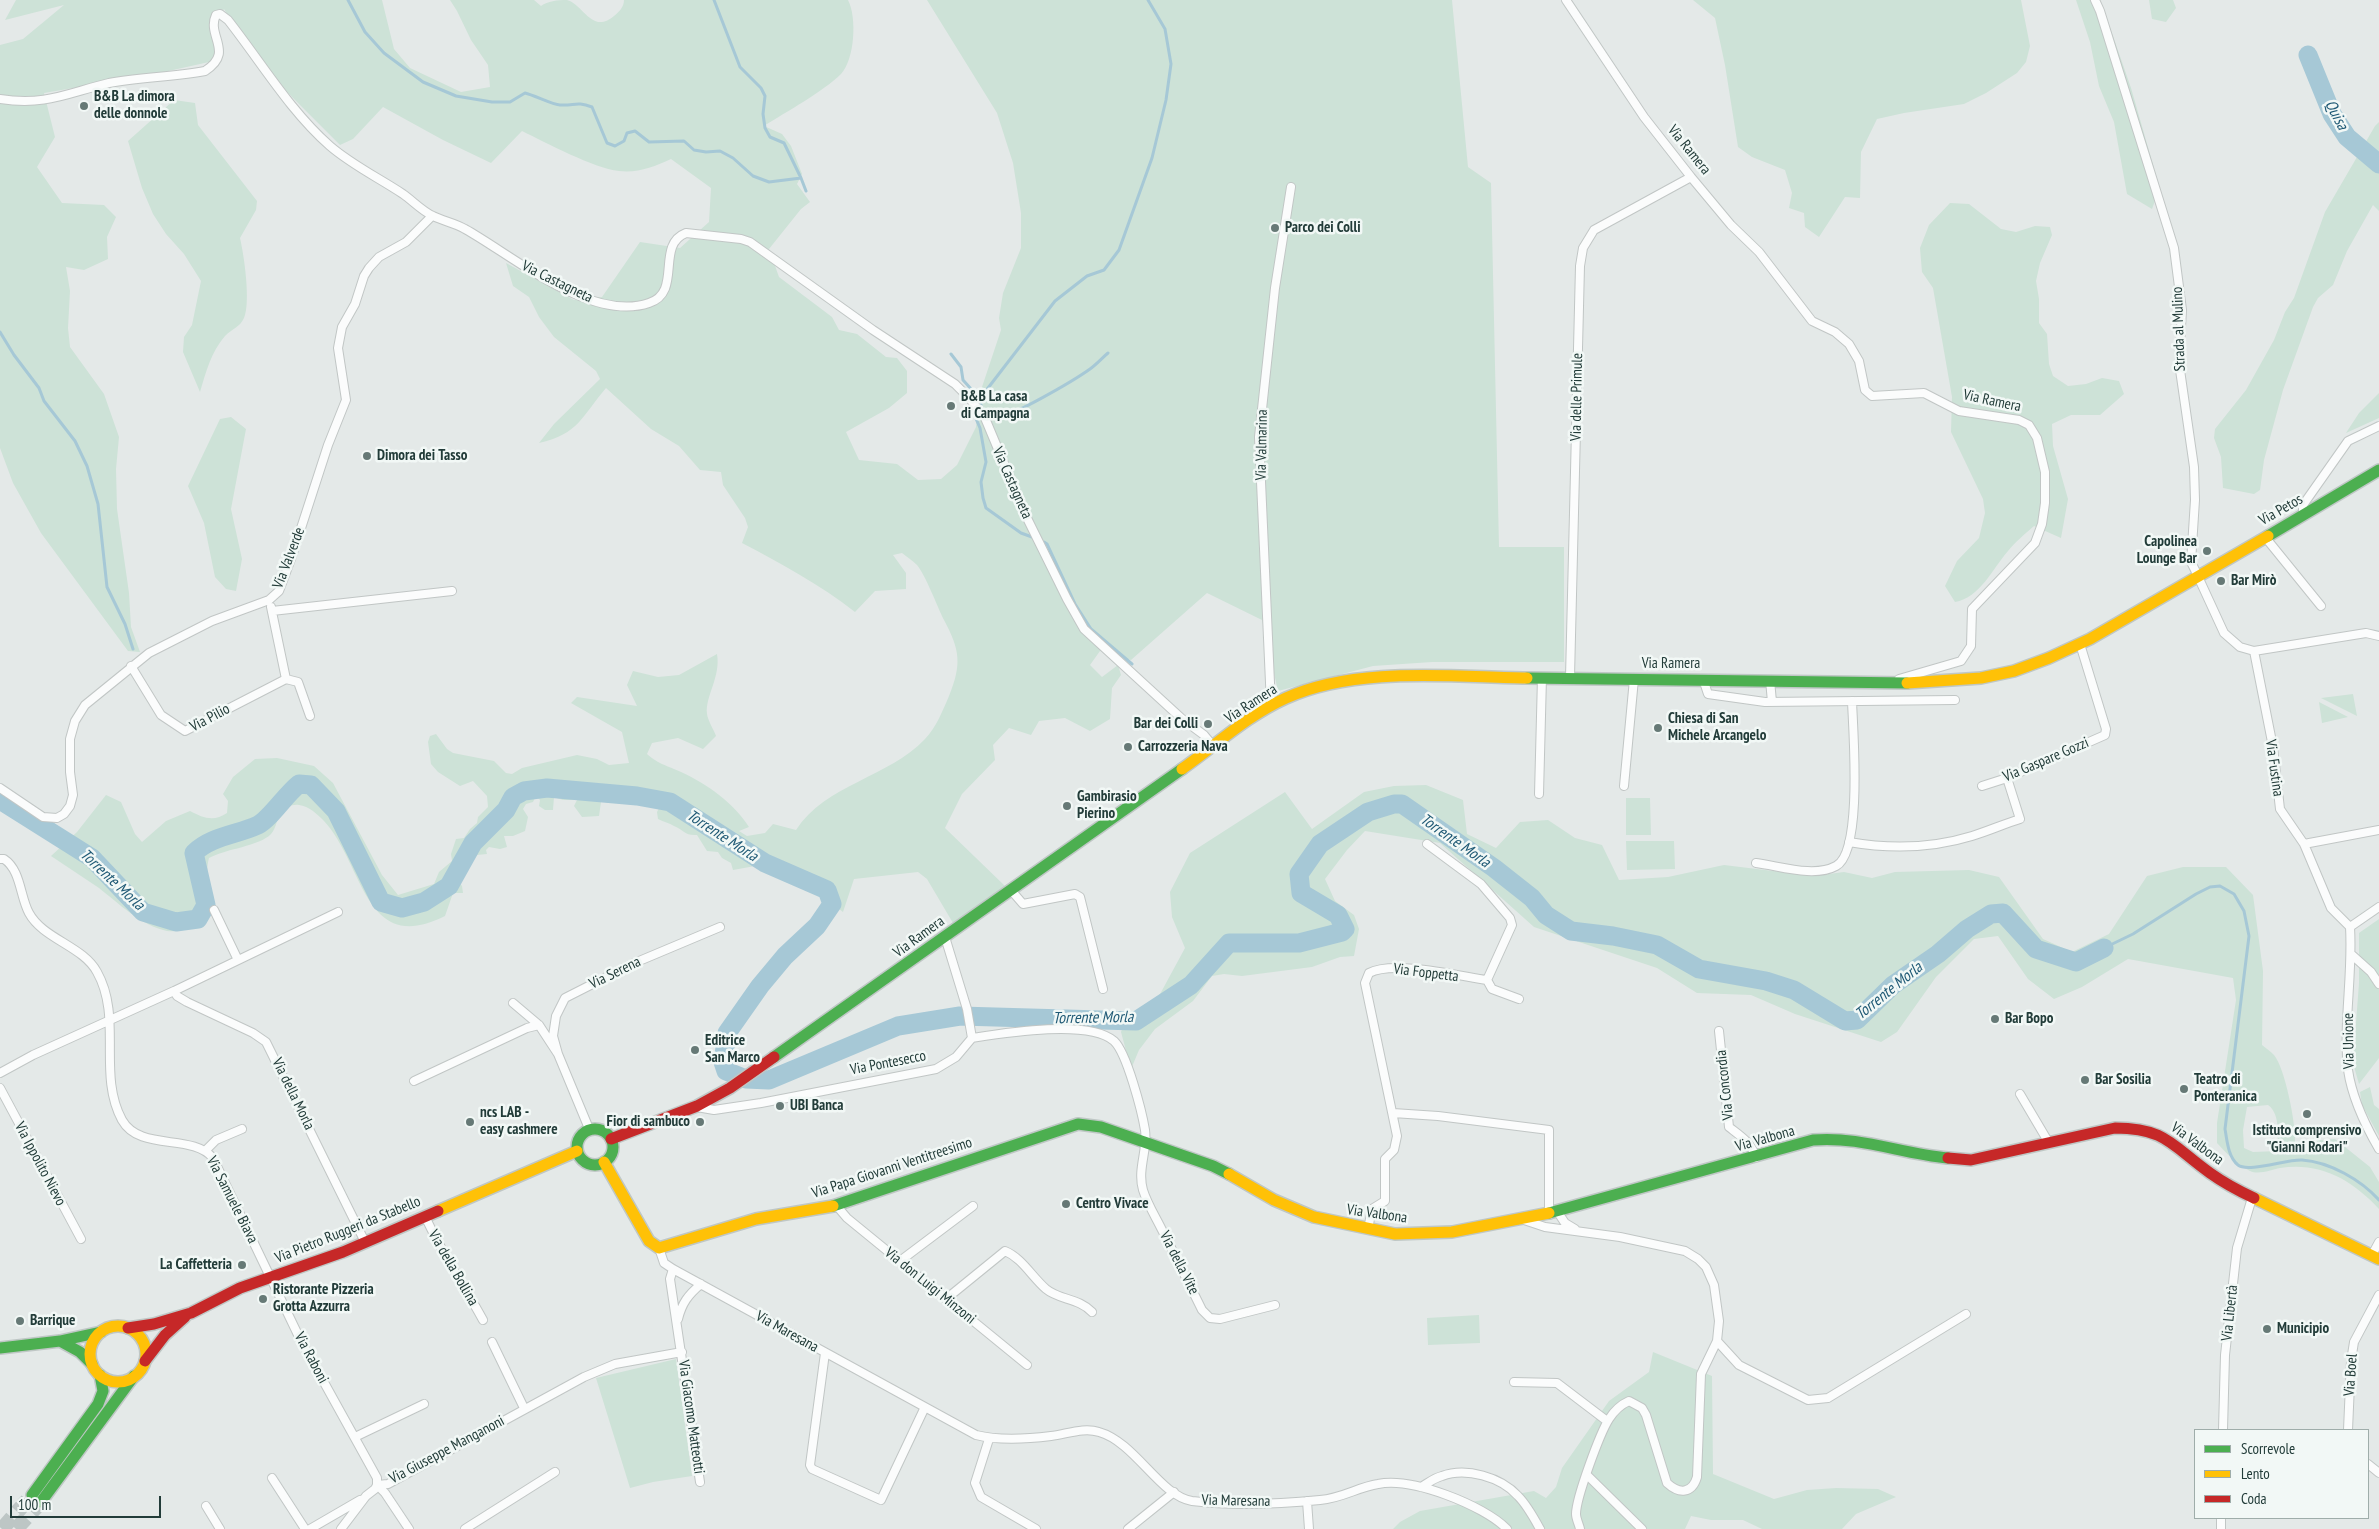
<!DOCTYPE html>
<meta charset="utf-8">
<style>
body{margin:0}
#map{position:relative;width:2379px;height:1529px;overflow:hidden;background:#e4e9e8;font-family:"PT Sans Narrow",sans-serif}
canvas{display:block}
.legend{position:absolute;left:2194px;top:1429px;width:175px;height:90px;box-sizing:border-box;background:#f2f8f6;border:1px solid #9fadaa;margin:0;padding:6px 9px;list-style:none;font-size:15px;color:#223c39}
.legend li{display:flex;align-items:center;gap:10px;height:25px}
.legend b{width:25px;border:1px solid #9fadaa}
.scale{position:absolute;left:10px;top:1496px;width:151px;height:22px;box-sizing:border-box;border:2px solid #223c39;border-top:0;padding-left:6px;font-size:15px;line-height:18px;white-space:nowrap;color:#223c39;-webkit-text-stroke:4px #f2f8f6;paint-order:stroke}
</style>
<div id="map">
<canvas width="2379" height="1529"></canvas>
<ul class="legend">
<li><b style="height:6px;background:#4caf50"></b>Scorrevole</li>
<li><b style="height:6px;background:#ffc107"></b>Lento</li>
<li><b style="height:6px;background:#c62828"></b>Coda</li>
</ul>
<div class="scale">100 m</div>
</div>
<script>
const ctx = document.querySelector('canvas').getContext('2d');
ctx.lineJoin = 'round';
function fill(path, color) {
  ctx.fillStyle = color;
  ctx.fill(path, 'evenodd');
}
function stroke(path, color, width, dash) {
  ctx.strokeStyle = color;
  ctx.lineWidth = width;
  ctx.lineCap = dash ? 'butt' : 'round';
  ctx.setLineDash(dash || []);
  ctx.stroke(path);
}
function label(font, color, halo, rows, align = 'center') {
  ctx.font = font + ' "PT Sans Narrow",sans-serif';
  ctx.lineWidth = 5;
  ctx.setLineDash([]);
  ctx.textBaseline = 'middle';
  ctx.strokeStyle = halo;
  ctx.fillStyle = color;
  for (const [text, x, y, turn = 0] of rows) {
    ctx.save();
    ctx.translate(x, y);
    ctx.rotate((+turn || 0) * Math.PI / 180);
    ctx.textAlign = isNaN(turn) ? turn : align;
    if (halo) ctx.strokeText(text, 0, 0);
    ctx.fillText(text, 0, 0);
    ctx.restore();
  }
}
const green = new Path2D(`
 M16,0h366l12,49 16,19 51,24 29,-5 -2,-22 -17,-25 -14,-29 -7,-11h84l7,6c7,-5 16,-6 26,-6 16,4 25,35 47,16 5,-4 10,-9 10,-16h224c9,17 7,59 -7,74 -17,17 -55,38 -77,52l18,8 9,12 11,28 -5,10 13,18 -9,7 -32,40 10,28 53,40 7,13 18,4 29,23 11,1 10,13v22l-18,15 -43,24 13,28 38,4 21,16 23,-1 16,-14 19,-38 4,-34 21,-63 -2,-12 4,-25 18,-45v-35l-8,-50 -16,-50 -70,-113h525l16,167 23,16 8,364h65v115h-132l-59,4 -95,25 -16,-71 -55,-27 -76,67 -31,-9 -10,14 12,12 16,-12 3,10 -9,13 -2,31 -20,12 -25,-13 -26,3 -8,14 -22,-7 -16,17 2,15 -33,34 -17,34 60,58 -52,37 -26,-44 -9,-7 -64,7 -11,33 -8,-6 -2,-20 -78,-20 -22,4 -2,-7 -9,-5 -4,-6 -11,-1 -10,-16c-12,1 -13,-5 -23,-9 -5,-3 -10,-4 -16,-7l-1,-7 2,-4c-19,-15 -37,-7 -58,-6l-2,14 -17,1 -8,-11 3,-6h-14l-9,-3 -1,13h-8l-6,-4 1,-6 -4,-4 -3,6 -7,2 -3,5 5,8 -3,14 -12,5h-9l3,11 -7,2 -11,-2 -3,3 1,4 -10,1 -11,11v7l-10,5 6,8 1,7h-10l-8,23c-81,41 -81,-52 -121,-95 -7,-7 -15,-15 -25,-16 -8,-1 -12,3 -18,4 -3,7 -5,20 -10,25 -11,12 -46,15 -62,24 -5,17 3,37 -3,53 -6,14 -26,22 -39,20 -25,-5 -49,-28 -68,-43 -16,-11 -32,-21 -48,-32l26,-24 29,-37 15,7 14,32 7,8 24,-21 24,-10c13,7 24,11 37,2l1,-12 -5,-7 10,-17 22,-18 22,-1 37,8 19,17 49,92 16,20 36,-11 5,-12 13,-11 -1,-7 5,-15 8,-1 6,-9 7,-6 1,-6 10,-10 -1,-11 -14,-15 -13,5 -22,-14 -7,-8 -3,-22 2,-6 6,-2 11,15 6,4 41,8 12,12 6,1 10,-6 55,-13 20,4 12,6 20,-2 -7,-31 -51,-29 6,-6 60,9 -10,-21 6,-14 25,6 21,-2 38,-21c4,23 -12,42 -10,60 1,7 7,16 9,22l-13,13 -25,-11 -26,5 -5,11c13,11 19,11 34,18 26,12 53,31 68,55l-10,4 8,5 18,-3 8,-9 23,6c30,-46 92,-52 129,-91 11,-11 18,-29 24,-43 13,-32 11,-46 -5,-76 -7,-14 -18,-44 -27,-55 -4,-4 -10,-8 -15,-12l-9,2 13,18v16l-31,2 -20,21c-36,-28 -73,-48 -113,-69l6,-16 -3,-9 -22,-33 -2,-13 -21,-2 -21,-24 -28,-17 -45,-41c-24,28 -27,46 -67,55l15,-19 46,-45 -4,-8 -42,-34 -15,-20 -10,-20 -16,-11 -7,-23 68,37 28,-3 38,-55 40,6 29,-26 2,-34 -40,-29c-17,8 -33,14 -52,12 -26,-3 -72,-28 -97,-40l-31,32 -48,-23 -60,-33 -30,32 -13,6 -85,-85 -31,-51 -8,16 2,35 -63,14 -111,19 11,44 -18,30 25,36 42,2 12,12 -9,20 1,22 -24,11 -18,-3 4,24 -2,37 2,19 34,47 15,43 -3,32 1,40 12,84 2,34 9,25 -12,-1 -87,-118 -28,-50 -13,-35v-403l23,-6 41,-34 -59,15z
 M1693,0h328l9,46 -4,16 -9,11 -31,20 -22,11 -60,9 -27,6 -16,33 -1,46 -15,-1 -26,40 -14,-10 -1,-14 -15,-5 3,-15 -7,-23 -33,-13 -14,-10 -13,-82 -10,-47z
 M2076,0h24l4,10 27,78 27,94 -1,13 -5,14 -25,-15 -13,-72 -15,-36 -9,-44z
 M2149,0h24l3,8 -10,14 -14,-3z
 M174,100l21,3 3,22 59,76 -1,9 -16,28c4,17 11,64 4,80 -4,9 -12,11 -19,18 -14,16 -19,36 -25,56l-17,-40 1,-15 8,-12 9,-44 -17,-27 -18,-20 -13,-20 -11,-26 -14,-47z
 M2379,122v89l-6,-6 -26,46 -14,34 -15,13 -5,9 -30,83 -19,70 -4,30 -6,4 -31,-6 -2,-31 -7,-19 1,-9 31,-39 28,-50 11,-28 9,-14 31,-86 50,-86z
 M1950,203l19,1 32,25 15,3 19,-6 15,1 2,8 -12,28 -4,18 3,18v24l8,11 2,30 4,12 15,10 18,-2 16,-6 17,3 5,13 -24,21h-29l-19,9 1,22 15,53 -7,39 -27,-12c-9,8 -19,16 -26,25 -15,17 -28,47 -53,51l-10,-16 12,-25 22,-23 6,-25 -2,-14 -32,-67 1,-35 -19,-109 -11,-16 -2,-24 9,-23z
 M2379,393v25l-33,15 13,-20z
 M231,417l15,12 -15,80 11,50 -6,32 -10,-2 -11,-12 -11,-54 -16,-37 32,-67z
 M2353,694l4,22 -36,-18z
 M2319,702l29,15 -26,6z
 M1426,785l37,15 4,34 29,14 24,-26 28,-2 27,18 27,7 17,35 49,-3 56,-12 90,11 30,-4 28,6 23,-6 74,-2 30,7 44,62 29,13 37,-18 38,-58 36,-9h43l27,28 10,76 -1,74c4,3 9,7 12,10 11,13 22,69 21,87l40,-3 35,28 9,15v27c-27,-29 -58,-47 -99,-41 -9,2 -21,7 -30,3 -12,-6 -24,-18 -33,-28v-20l19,-123 -3,-22 -105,-19 -46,28 -28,12 -26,-20 -30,-43 -24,3 -38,38 -39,55 -16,10 -86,-28 -44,-19 -54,-2 -40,-25 -123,-41 -94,-84 -75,-12 -18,19 -22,29 10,22 19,14 5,14 -5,27 -14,1 -28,10 -70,9 -18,-2 -12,2 -19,25 -38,28 -16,21 -8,19 -10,-37 5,-14 33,-22 26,-48 -13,-31 -2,-25 20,-39 95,-61 27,37 52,-37 30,-6zM2268,1105c13,9 9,32 10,46l-25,1 -9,-4 -1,-18 4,-23z
 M1626,798h24l1,37h-25z
 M1626,841h48l1,28 -48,1z
 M2379,919v139l-20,26 -6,-21 6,-80v-50z
 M2370,1087l4,18 5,4v27l-17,-31 -2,-13z
 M1479,1315l1,28 -52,2 -1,-27z
 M1653,1352l59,24 1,98 61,25 33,-9 29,-2 42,1 18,8 -40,17 -14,15h-80l-19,-9h-32l-20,-4 -6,13h-292l7,-7 20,-11 114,-20 12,7 10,-11 6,-19 47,-67 40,-29z
 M676,1359l16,117 -39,6 -23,6 -34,-110z`);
const stream = new Path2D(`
 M348,0l17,32 19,21 39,29 33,14 36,6h18l15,-9c9,2 28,12 35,12 15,1 16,-4 32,2l15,36 8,3 9,-5 3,-8 8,-2 14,11 35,-1 10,9 12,2 14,-1 13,7 20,18 16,6 32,-4 5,13
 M714,0l26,67 21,21 4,8 -2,18 2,14 5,9 14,6 17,35
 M0,332l14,23 25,33 5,13 31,40 12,25 11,38 9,83 18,37 8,25
 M951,354l10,13 2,13 9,10 6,11
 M981,405l-3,-4 77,-100 32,-25 17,-6 15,-20 33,-92 14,-58 5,-36 -6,-35 -17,-29
 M974,414l6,14 6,34 -5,20 2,16 3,10 35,25 11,4
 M993,418c13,3 83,-39 97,-49 7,-5 12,-11 18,-16
 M1044,542l3,2 28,60 16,25 41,35
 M2104,948l29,-14 63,-40 14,-7 10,-1 14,8 10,17 5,25 -24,193c2,11 3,28 13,36 10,8 49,-6 64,-5 28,2 59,20 77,40`);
const river = new Path2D(`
 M2308,55l24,59 15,23 32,27
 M0,800l92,58 51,54 33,10 22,-3 8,-14 -12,-52c17,-17 43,-18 64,-28 12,-6 28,-31 41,-41l12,1 25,26 45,91 21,6 22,-6 25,-16 24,-43 33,-33 7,-13 11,-6 23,-3 90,8 33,6 95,61 62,27 5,14 -15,22 -32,30 -25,30 -33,47 -4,29 3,9 20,8 23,1 129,-54 62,-10 176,5 55,-36 38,-42h70l43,-11 3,-3 -7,-14 -37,-22 -2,-19 21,-30 48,-32 26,-8h8l92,64 38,30 14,17 25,16 42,5 44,9 42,24 67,12 28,9 51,31 12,-1 36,-35 45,-31 29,-25 24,-15 12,-1 33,36 40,13 28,-14`);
const highwayTunnel = new Path2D(`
 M2,1529l30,-34
 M16,1529l25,-27`);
const street = new Path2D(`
 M1566,0l78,117 47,60 40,48 28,27 53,69 23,11 14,12 10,17 6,29 7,6 52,-3 35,18 60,9 10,5 8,13 8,34v31l-3,21 -7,19 -63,66 -1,37 -10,15 -62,18
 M2095,0l5,11 74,237 8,62 -3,53 15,104 1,33 -4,62 4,8 29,63 16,14 14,4 112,-18 13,3
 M0,99c46,7 67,-6 109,-16 32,-6 65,-6 96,-12 30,-19 1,-35 11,-56l4,-1 8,6c33,42 62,91 102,126 22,19 49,32 73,48 10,7 19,17 30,22 10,5 22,7 32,13 47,26 126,94 184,74 34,-11 6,-58 37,-70l55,6 9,3 123,88 82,54 15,15 15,19 41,98 41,83 17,30 97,89 23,17 10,12
 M2303,514v-9l45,-64 31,-15
 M2265,537l56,69
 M271,607l15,72
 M272,611l180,-20
 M2254,651l19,96 7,62 24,35 27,64 19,19
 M131,666l30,49 24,16 101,-52 12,3 12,34
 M1570,677l10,-411 3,-18 11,-18 97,-53
 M1703,679l5,15 57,8 190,-2
 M1770,680l2,22
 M1271,705l-12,-268 16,-149 16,-101
 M1624,786l10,-107
 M1982,786l25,-8 98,-43 1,-6 -26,-85
 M0,788l43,29 14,1 7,-4 6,-8 3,-11 -3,-23v-33l5,-18 10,-16 64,-52 63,-32 57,-21 10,-9 12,-32 37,-114 18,-45 -8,-52 4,-21 13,-23 9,-28 5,-8 10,-11 27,-15 26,-26
 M1539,794l3,-117
 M1849,842c40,7 84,6 123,-6 16,-5 32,-12 48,-17l-13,-41
 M2304,844l75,-14
 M0,859h4c17,11 16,38 25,54 14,26 54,33 68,59 26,46 0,102 25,148 18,32 70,13 91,38l87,181 77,139v7l-2,4 -9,7 -25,33
 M1756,863c24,3 58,15 80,3 27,-14 17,-136 16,-165
 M1010,889l13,15 52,-10 5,3 23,92
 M214,910l24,50
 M2350,927c3,48 -7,96 -2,143 4,27 17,55 31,79
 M2350,927l29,-20
 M945,937l22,72 5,29
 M2352,955l19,17 8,12
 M1487,980l5,9 27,10
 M174,991l3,5 10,6 66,31 13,9 99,200
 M513,1003l26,22 19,29 32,77
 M1719,1031l10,96c10,8 25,17 26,31
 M558,1054l-5,-18 3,-20 9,-18 67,-34 88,-37
 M0,1073l33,-18 141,-64 164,-79
 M414,1081l113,-53 12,-3
 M0,1088l81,151
 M2020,1094l29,49
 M697,1107l17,3 47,-7 175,-34 20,-12 16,-19c32,-5 117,-19 142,3 13,12 28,71 31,89 3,20 -8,39 -2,60 4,13 12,26 18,38 14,27 27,54 41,82l8,8 10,1 55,-14
 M1393,1113l45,3 111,14v83
 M206,1150l10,-10 26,-11
 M836,1205l11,13 180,147
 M1557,1211l8,12 10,6
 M425,1216c16,36 39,69 58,104
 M1521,1219l24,8 75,10 65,14 13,8 8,8 8,18 5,36 -2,20 -16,33 -4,103c-5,17 -18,17 -30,6l-21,-68 -4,-7 -13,-7c-9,4 -15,10 -20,18 -9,14 -33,79 -33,95 0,5 3,10 4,15
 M1368,1229l4,-20 13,-8v-42l9,-9 3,-14 -32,-153 4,-10c24,-13 90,3 118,7l25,-55 -2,-7 -29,-34 -54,-40
 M659,1248l5,15 9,6 303,166c24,6 51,4 75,1 16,-2 33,-9 48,-4 36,10 61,64 93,69 41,5 87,3 128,-1 23,-2 38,-13 58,-16 34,-7 105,21 129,45
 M2372,1255l7,-13
 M900,1261l73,-55
 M673,1269l-3,10 30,203
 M946,1299l59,-48c17,7 27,26 41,38 13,11 33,9 46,23
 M678,1319c4,-16 10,-24 23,-35
 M1717,1341l22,24 69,35 20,-2 138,-84
 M492,1342l32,66
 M825,1353l-15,112 2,4 69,31 44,-93
 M1514,1382l43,1 50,38
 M2223,1430l2,-75 12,-107 15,-50
 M2348,1430l3,-69 3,-19 25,-47
 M355,1437l69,-33
 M989,1439l-14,44 6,14 55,32
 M2368,1464l11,9
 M1587,1475l55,54
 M272,1478l33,51
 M377,1485l11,-1 196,-107 31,-13 67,-12
 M377,1485l8,8 24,36
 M1421,1487c7,-4 13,-9 21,-11 24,-9 59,1 76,20 9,9 16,22 22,33
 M1307,1501l2,28
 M206,1506l14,23
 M2221,1518v11
 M310,1529l50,-29
 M465,1529l90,-57
 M1128,1529l46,-37`);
const fast = new Path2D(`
 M2268,536l111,-66
 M1527,678l380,5
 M774,1057l408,-288
 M577 1147a18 18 0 1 1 36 0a18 18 0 1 1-36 0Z
 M833,1206l245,-82 23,3 112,39 16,8
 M1549,1213l264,-73c48,-4 88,14 135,18
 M60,1341l20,11 12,12
 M0,1348l60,-7 41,-9
 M32,1495l66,-91 5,-13 -3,-16
 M41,1502l93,-126`);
const slow = new Path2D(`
 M1907,683l74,-5 33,-7 35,-13 41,-19 178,-103
 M1182,769c34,-24 66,-54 104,-71 70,-32 165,-21 241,-20
 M604,1162l45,79 10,7 97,-29 77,-13
 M1229,1174l45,26 40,17 81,17 57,-2 97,-19
 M2254,1198l125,61
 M438,1211l139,-60
 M90 1354a28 28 0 1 1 56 0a28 28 0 1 1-56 0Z`);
const jam = new Path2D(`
 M611,1139l86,-33 33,-18 44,-31
 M1948,1158l23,2 144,-32c51,0 57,18 95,45 14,10 29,18 44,25
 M128,1328l26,-4 37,-11 49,-25 103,-36 95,-41
 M145,1361l20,-26 20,-18`);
const markers = [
 [84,106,5,"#667976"],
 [1275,228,5,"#667976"],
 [951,406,5,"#667976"],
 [367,456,5,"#667976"],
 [2207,551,5,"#667976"],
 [2221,581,5,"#667976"],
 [1208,724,5,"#667976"],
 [1658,728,5,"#667976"],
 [1128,747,5,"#667976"],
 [1067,806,5,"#667976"],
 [1995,1019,5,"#667976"],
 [695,1050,5,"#667976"],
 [2085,1080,5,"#667976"],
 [2184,1089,5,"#667976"],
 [780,1106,5,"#667976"],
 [2307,1114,5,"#667976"],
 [470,1122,5,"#667976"],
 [700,1122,5,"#667976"],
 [1066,1204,5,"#667976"],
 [242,1265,5,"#667976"],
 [263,1299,5,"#667976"],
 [20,1321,5,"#667976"],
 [2267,1329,5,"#667976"]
];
const poiNames = [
 ["B&B La dimora",94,97],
 ["delle donnole",94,114],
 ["Parco dei Colli",1285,228],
 ["B&B La casa",961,397],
 ["di Campagna",961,414],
 ["Dimora dei Tasso",377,456],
 ["Capolinea",2197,542,"right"],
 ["Lounge Bar",2197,559,"right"],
 ["Bar Mirò",2231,581],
 ["Chiesa di San",1668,719],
 ["Michele Arcangelo",1668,736],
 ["Bar dei Colli",1198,724,"right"],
 ["Carrozzeria Nava",1138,747],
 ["Gambirasio",1077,797],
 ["Pierino",1077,814],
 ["Bar Bopo",2005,1019],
 ["Editrice",705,1041],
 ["San Marco",705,1058],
 ["Bar Sosilia",2095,1080],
 ["Teatro di",2194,1080],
 ["Ponteranica",2194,1097],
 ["UBI Banca",790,1106],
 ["ncs LAB -",480,1113],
 ["easy cashmere",480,1130],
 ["Fior di sambuco",690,1122,"right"],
 ["Istituto comprensivo",2307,1131,"center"],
 ["\"Gianni Rodari\"",2307,1148,"center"],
 ["Centro Vivace",1076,1204],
 ["La Caffetteria",232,1265,"right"],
 ["Ristorante Pizzeria",273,1290],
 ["Grotta Azzurra",273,1307],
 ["Barrique",30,1321],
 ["Municipio",2277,1329]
];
const streetNames = [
 ["Via Ramera",1689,150,51],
 ["Via Castagneta",557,282,26],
 ["Strada al Mulino",2179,329,-92],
 ["Via delle Primule",1577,397,-89],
 ["Via Ramera",1992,401,12],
 ["Via Valmarina",1262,445,-89],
 ["Via Castagneta",1012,483,66],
 ["Via Petos",2281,510,-30],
 ["Via Valverde",289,558,-69],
 ["Via Ramera",1671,664],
 ["Via Ramera",1251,704,-33],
 ["Via Pilio",210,718,-28],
 ["Via Gaspare Gozzi",2046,760,-23],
 ["Via Fustina",2274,768,82],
 ["Via Ramera",919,937,-36],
 ["Via Serena",615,973,-26],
 ["Via Foppetta",1426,973,7],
 ["Via Unione",2349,1041,-91],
 ["Via Pontesecco",888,1063,-11],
 ["Via Concordia",1725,1085,-96],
 ["Via della Morla",293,1094,64],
 ["Via Valbona",1765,1139,-16],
 ["Via Valbona",2197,1144,36],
 ["Via Ippolito Nievo",40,1164,62],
 ["Via Papa Giovanni Ventitreesimo",892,1168,-18],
 ["Via Samuele Biava",232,1200,63],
 ["Via Valbona",1377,1214,8],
 ["Via Pietro Ruggeri da Stabello",348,1230,-22],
 ["Via della Vite",1179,1263,63],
 ["Via della Bollina",453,1268,60],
 ["Via don Luigi Minzoni",930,1286,39],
 ["Via Libertà",2230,1313,-84],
 ["Via Maresana",787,1332,29],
 ["Via Raboni",311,1358,62],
 ["Via Boel",2351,1375,-86],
 ["Via Giacomo Matteotti",691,1417,82],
 ["Via Giuseppe Manganoni",447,1450,-28],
 ["Via Maresana",1236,1501,1]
];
const waterNames = [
 ["Quisa",2336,115,62],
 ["Torrente Morla",722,836,33],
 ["Torrente Morla",1455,841,35],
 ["Torrente Morla",112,880,43],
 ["Torrente Morla",1889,991,-39],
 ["Torrente Morla",1093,1018,-1]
];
fill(green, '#cde2d7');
stroke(stream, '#a6c8d6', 3);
stroke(river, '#a6c8d6', 19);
stroke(highwayTunnel, '#bdc6c5', 15, [15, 8]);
stroke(street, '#c1c6c5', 10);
stroke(fast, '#bfc7c5', 14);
stroke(slow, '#bfc7c5', 14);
stroke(jam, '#bfc7c5', 14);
stroke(street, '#fbfcfc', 8);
stroke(fast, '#4caf50', 11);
stroke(slow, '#ffc107', 11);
stroke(jam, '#c62828', 11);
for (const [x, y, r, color] of markers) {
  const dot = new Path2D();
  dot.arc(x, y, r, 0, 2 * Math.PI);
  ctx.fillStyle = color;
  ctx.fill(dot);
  stroke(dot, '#f2f8f6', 2);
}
label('bold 15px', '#223c39', '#f2f8f6', poiNames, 'left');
label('15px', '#223c39', '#f2f8f6', streetNames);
label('italic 16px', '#1f5975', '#f2f8f6', waterNames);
</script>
